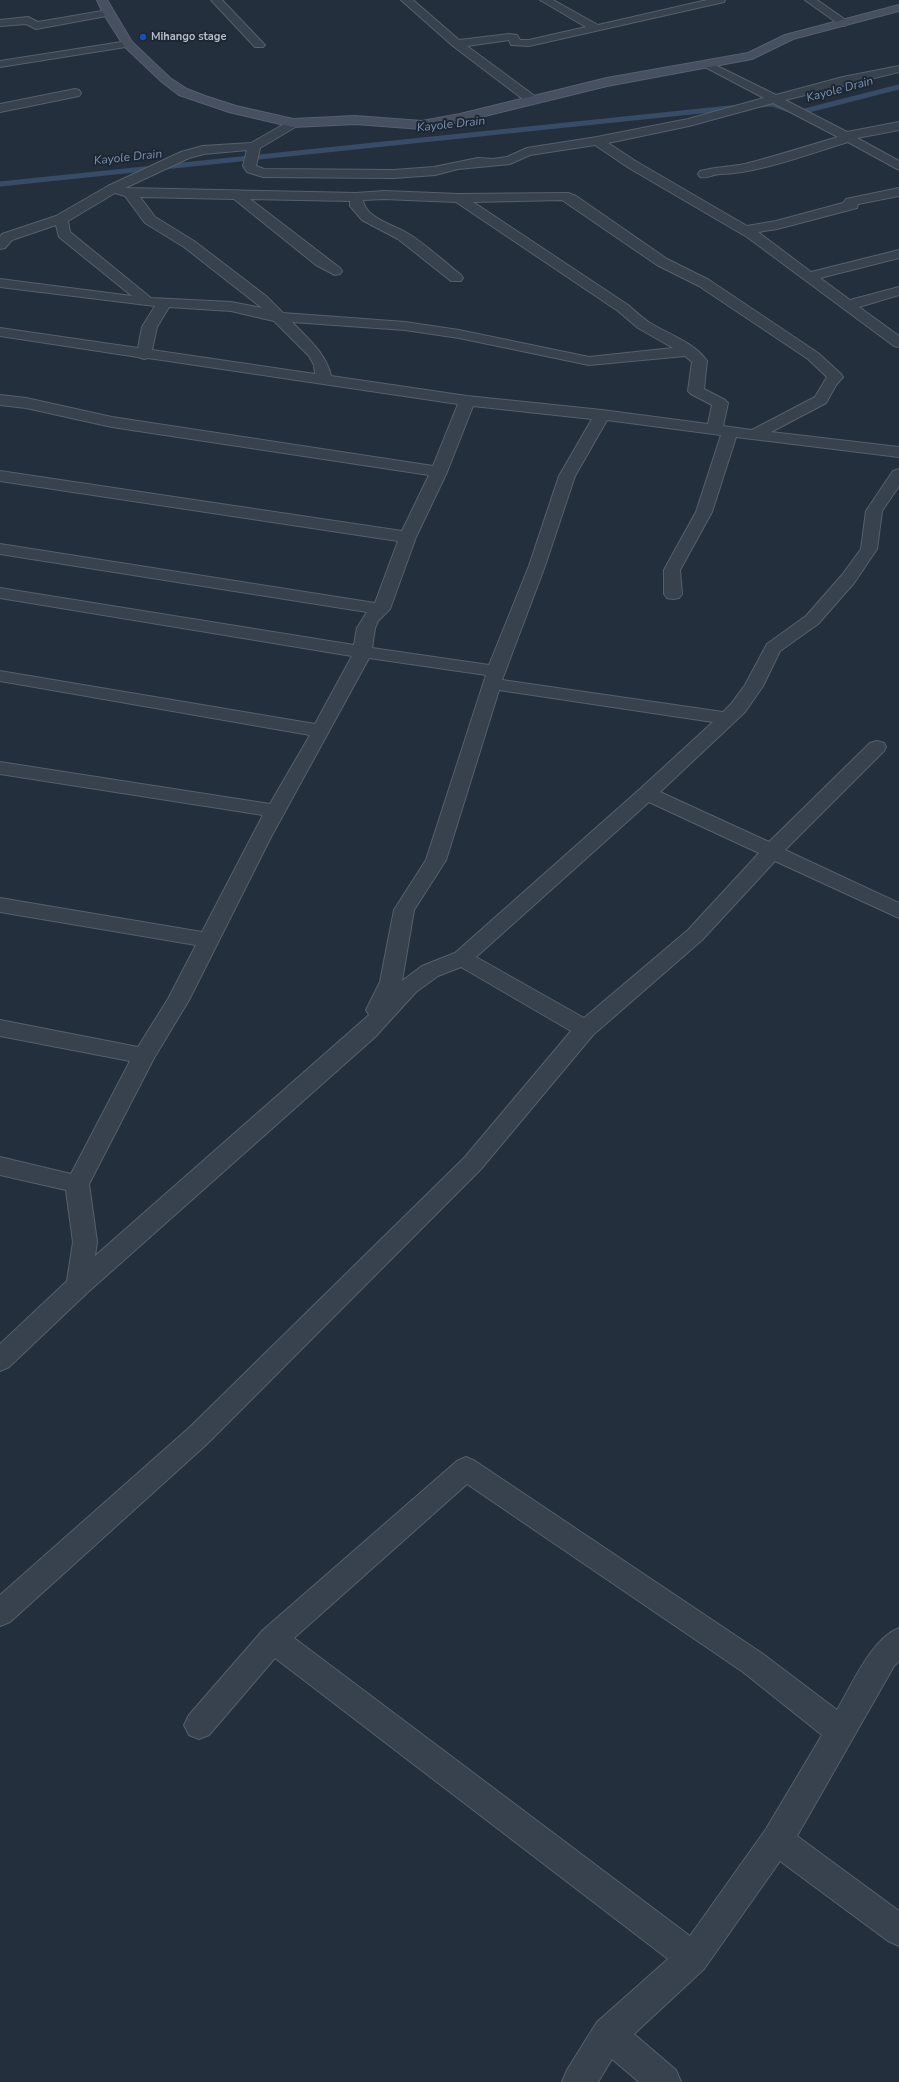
<!DOCTYPE html>
<style>
body{margin:0}
canvas{display:block;background:#242f3e}
</style>
<canvas width="899" height="2082"></canvas>
<script>
const ctx = document.querySelector('canvas').getContext('2d');
ctx.lineJoin = 'round';
function stroke(path, color, width, dash) {
  ctx.strokeStyle = color;
  ctx.lineWidth = width;
  ctx.lineCap = dash ? 'butt' : 'round';
  ctx.setLineDash(dash || []);
  ctx.stroke(path);
}
function fill(path, color) {
  ctx.fillStyle = color;
  ctx.fill(path, 'evenodd');
}
function label(font, color, halo, rows, align = 'center') {
  ctx.font = font + ' "Nunito Sans",sans-serif';
  ctx.lineWidth = 4;
  ctx.setLineDash([]);
  ctx.textBaseline = 'middle';
  ctx.strokeStyle = halo;
  ctx.fillStyle = color;
  for (const [text, x, y, turn = 0] of rows) {
    ctx.save();
    ctx.translate(x, y);
    ctx.rotate((+turn || 0) * Math.PI / 180);
    ctx.textAlign = isNaN(turn) ? turn : align;
    if (halo) ctx.strokeText(text, 0, 0);
    ctx.fillText(text, 0, 0);
    ctx.restore();
  }
}
const stream = new Path2D(`
 M759,105l13,-1 25,9 102,-26
 M0,184l739,-77`);
const street = new Path2D(`
 M211,0h11l41,43 2,2 -2,2h-8z
 M401,0h12l46,40 50,-6 8,1 3,5h9l57,-13 -46,-27h13l45,25 109,-25h18l-1,2 -195,44 -18,-1 -2,-5 -42,6 69,51 2,3 -6,4 -4,-1 -75,-57z
 M805,0h12l33,23 -6,3 -4,-1z
 M108,10l4,1 1,2 -1,2 -76,14 -10,-5 -26,2v-6l28,-3 10,5z
 M128,41l4,1 2,2 -2,2 -132,21v-6z
 M709,62l67,33 67,-18 56,-11v6l-114,28 62,32 52,-10v8l-42,8 42,23v9l-51,-28c-37,11 -91,32 -128,32 -7,0 -13,5 -20,3l-2,-3 2,-3c15,-4 30,-4 45,-7 31,-8 62,-18 93,-27l-65,-34 -84,23 -81,17 29,19 110,64 29,-5 67,-18 3,-4 53,-11v8l-41,8 -1,4 -80,21 -19,3 53,40 88,-22v8l-79,20 30,22 49,-13v8l-40,12 40,29v11l-5,-1 -147,-109 -118,-69 -34,-23 -65,10 -20,9 -52,5 -23,6 -41,3 -131,-1 -16,-5 -4,-6 4,-16 -43,4 -15,4 -64,30 231,5 28,-2 75,3 109,-1 8,3 91,63 42,21 109,73 23,21 2,3 -7,8 -10,18 -55,29 128,15v10l-163,-20 -24,75 -32,58 2,24 -3,4 -6,1 -6,-1 -3,-4v-24l32,-58 25,-77 -114,-15 -32,56 -30,90 -43,114 221,32 8,-8 14,-19 22,-41 39,-28 36,-41 19,-26 5,-38 27,-40 6,-2v17l-17,25 -5,38 -23,34 -36,41 -38,27 -17,35 -18,26 -85,80 109,50 101,-99 7,-2 7,2 2,4 -2,4 -99,99 114,53v15l-124,-57 -73,79 -109,95 -112,134 -273,274 -198,179 -10,4v-31l190,-168 275,-270 106,-126 -110,-64 -23,9 -22,16 -41,45 -287,255 -79,75 -9,4v-27l67,-63 6,-39 -7,-52 -66,-15v-18l71,17 59,-113 -130,-25v-16l138,27 30,-48 28,-54 -196,-33v-14l202,34 61,-117 -263,-41v-12l270,42 40,-69 -310,-54v-10l315,53 37,-68 -352,-58v-10l354,57 3,-17 10,-16 -367,-58v-10l375,59 23,-62 -398,-60v-10l402,60 27,-56 -317,-48 -86,-19 -26,-3v-10l26,3 86,19 321,49 25,-62 -310,-46 -4,1 -6,-2 -138,-21v-8l138,20 4,-21 13,-21 -155,-19v-8l132,17 -73,-59 -3,-12 -44,15 -7,8 -5,1v-12l2,-3 54,-18 52,-30 73,-34 22,-6 48,-3 42,-24 6,4 -2,3 -37,22 -4,18 8,3 130,1 40,-3 44,-9 15,1 14,-2 20,-9 70,-11 91,-18 76,-21 -59,-31 -2,-2 2,-2zM115,193l10,3 20,27 39,24 78,61 -31,-6 -80,-4 -81,-66 -2,-11zM140,197l94,2 82,66 19,10 5,-1 2,-3 -2,-3 -90,-69 100,2v5l12,14 36,19 53,42h10l2,-3 -2,-3c-18,-14 -35,-31 -54,-42 -13,-8 -42,-15 -44,-33l21,-1 72,3 162,109 20,17 35,20 -84,9 -130,-27 -54,-8 -122,-9 -17,-17 -72,-55 -39,-24zM562,200l95,65 42,21 109,73 19,18 -12,20 -63,33 -29,-4 5,-23 -3,-3 -21,-11 3,-28c-12,-18 -39,-27 -57,-38 -8,-5 -15,-12 -22,-18l-155,-103zM169,307l62,4 43,10 35,35 5,9 1,9 -163,-24 5,-23zM292,322l113,8 54,8 130,27 96,-9 7,6 -4,29 3,3 21,11 -4,19 -106,-14 -135,-14 -136,-20c-5,-23 -23,-37 -39,-54zM473,406l119,13 -33,57 -30,90 -40,99 -117,-17 3,-20 3,-7 12,-12 26,-72 31,-65zM369,658l117,17 -60,185 -32,50 -14,72 -14,28 3,5 -274,241 2,-14 -8,-58 65,-126 35,-58 82,-163zM499,690l214,32 -73,67 -185,164 -33,13 -20,15 12,-71 32,-50zM649,802l110,51 -71,77 -104,88 -108,-61z
 M75,89l4,1 2,3 -2,3 -79,16v-8z
 M466,1457l9,4 288,193 74,56c15,-25 34,-71 62,-82v33l-5,5 -97,170 102,75v35l-11,-5 -108,-80 -76,108 -70,65 42,36 5,12h-42l-27,-23 -14,23h-36l5,-12 30,-48 71,-63 -393,-301 -66,77 -10,4 -10,-4 -5,-10 5,-10 74,-85 194,-169zM467,1484l276,188 79,63 -56,94 -76,107 -396,-298z`);
const secondary = new Path2D(`
 M97,0h10l25,42 38,36 17,11 18,7 31,10 57,13 62,-3 67,5 38,-7 147,-36 141,-25 37,-18 114,-30v6l-106,28 -41,20 -145,27 -147,36 -38,7 -67,-5 -62,3 -64,-15 -50,-17 -17,-13 -38,-36 -21,-33z`);
const markers = [
 [143,37,4,"#1a4fb4"]
];
const farPoinames = [
 ["Mihango stage",151,37]
];
const farWaternames = [
 ["Kayole Drain",840,90,-15],
 ["Kayole Drain",451,125,-6],
 ["Kayole Drain",128,158,-6]
];
stroke(stream, '#394c67', 5);
stroke(street, '#565f6c', 2);
stroke(secondary, '#565f6c', 2);
fill(street, '#38414e');
fill(secondary, '#465061');
for (const [x, y, r, color] of markers) {
  const dot = new Path2D();
  dot.arc(x, y, r, 0, 2 * Math.PI);
  ctx.fillStyle = color;
  ctx.fill(dot);
  stroke(dot, '#1d2633', 1.5);
}
label('bold 11px', '#b4bcc9', '#1d2633', farPoinames, 'left');
label('italic 12px', '#7c92b1', '#1d2633', farWaternames);
</script>
